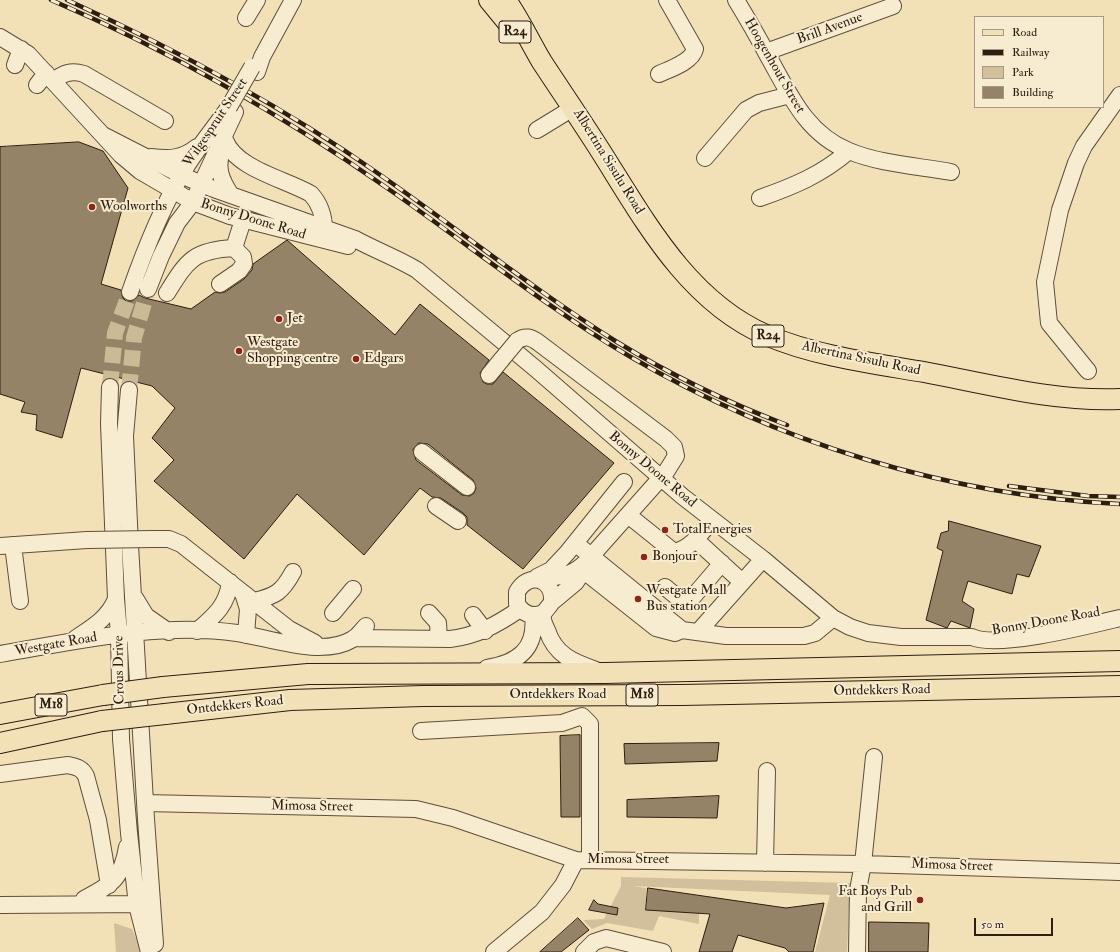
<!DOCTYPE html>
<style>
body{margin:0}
#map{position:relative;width:1120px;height:952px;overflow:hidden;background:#f2e1b7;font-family:"IM FELL Double Pica",serif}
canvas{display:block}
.legend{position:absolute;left:974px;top:16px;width:130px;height:92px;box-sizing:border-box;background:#f7ecd0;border:1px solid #a79983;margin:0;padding:5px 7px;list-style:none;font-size:12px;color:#2e1d10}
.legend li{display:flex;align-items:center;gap:8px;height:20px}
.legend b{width:20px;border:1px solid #a79983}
.scale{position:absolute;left:974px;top:918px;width:79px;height:18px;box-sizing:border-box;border:2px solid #2e1d10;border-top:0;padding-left:5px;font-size:12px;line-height:14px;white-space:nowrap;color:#2e1d10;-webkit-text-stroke:3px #f7ecd0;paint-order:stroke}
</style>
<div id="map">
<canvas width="1120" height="952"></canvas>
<ul class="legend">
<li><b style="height:5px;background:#f2e1b7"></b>Road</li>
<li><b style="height:5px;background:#2e1d10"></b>Railway</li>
<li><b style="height:11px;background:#d1c09b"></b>Park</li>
<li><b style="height:11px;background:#948367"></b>Building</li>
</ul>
<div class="scale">50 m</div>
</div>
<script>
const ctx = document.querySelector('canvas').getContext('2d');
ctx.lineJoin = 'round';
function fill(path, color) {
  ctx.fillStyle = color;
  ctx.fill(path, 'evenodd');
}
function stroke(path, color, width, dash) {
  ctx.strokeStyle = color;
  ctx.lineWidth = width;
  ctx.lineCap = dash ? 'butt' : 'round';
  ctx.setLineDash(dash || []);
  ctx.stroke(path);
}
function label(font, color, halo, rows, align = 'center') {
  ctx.font = font + ' "IM FELL Double Pica",serif';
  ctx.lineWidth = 4;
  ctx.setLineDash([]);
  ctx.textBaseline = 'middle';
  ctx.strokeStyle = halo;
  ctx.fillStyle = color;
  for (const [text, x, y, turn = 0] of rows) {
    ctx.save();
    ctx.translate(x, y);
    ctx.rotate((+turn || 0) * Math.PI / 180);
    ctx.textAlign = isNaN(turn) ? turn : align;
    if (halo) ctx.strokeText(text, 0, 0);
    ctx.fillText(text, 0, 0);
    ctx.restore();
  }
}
const green = new Path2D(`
 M621,877l229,6 -3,69h-32l15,-57 -197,-9 13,2 1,22 52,3v11l-40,-8 -6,15 -46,-8 -15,6 -9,-9 21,-1 17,-33z
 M114,923l18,6 10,23h-26z`);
const building = new Path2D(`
 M79,142l24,9 25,37 -27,96 20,6 2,8 3,3h6l7,-6 6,3 46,11 24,-17 5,1 5,-1 19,-13 8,-9 1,-6 34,-24 108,95 25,-31 69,56 -9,13 3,9 4,2h6l10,-12 111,91 -91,106 -56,-44v-8l-4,-4 -22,-15 -9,-1 -12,-9 -56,67 -67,-61 -53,65 -90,-78 20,-21 -22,-22 23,-30 -23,-22 -71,-18 -19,70 -26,-8 1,-15 -16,-3 4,-10 -25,-8v-247zM419,443l9,1 45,36 3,8 -2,5 -4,3 -8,-1 -46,-35 -3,-10z
 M949,521l92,25 -12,31 -12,-3 -5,20 -44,-13 -6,20 12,8 -4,19 -19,-7 -4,7 -21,-8 17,-69 -6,-3 4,-15 7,-2z
 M580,735v82h-19l-1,-81z
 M719,743l-2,18 -92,3 -1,-20z
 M719,796l-2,22 -90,-1v-17z
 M648,888l138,20 38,-5 -11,49h-24l-4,-4 -47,-13 -6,17h-33l11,-38 -64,-4z
 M594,900l4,4 20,4 -1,7 -28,-5z
 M578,918l11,12 -28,22h-21z
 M869,922l60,1 -1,29h-59z`);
const minorTunnel = new Path2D(`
 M110,387l5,-54 15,-41
 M129,390l5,-52 14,-49`);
const minor = new Path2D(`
 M736,0c11,18 22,37 32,56 21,37 38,78 81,95 31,13 69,15 102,21
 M246,18l11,-18
 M0,37l28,17 93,101 19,16 53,31 37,14 118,30
 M766,52l127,-46
 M15,65l6,-16
 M257,72l5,-15 31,-57
 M659,74c11,-5 33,-12 36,-25l-28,-49
 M53,81c11,-8 18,-11 31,-7l81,47
 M37,85l9,-12
 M537,130l36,-22
 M103,135l78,40 30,13 144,51c20,11 42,19 62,31l119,99 146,127 81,63 70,59 17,9 18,6 33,4h71c25,12 119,-12 148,-19
 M225,140c11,29 60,39 86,54 11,12 14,26 13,42
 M222,150c-6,18 -1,30 9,45
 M151,157c19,2 31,2 46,-10
 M705,158l41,-48 13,-7 31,-8
 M760,198c34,-12 61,-23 89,-47
 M220,284l19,-13 5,-7 -1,-7 -9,-9
 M148,289l13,-33 16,-33 16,-21 42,-90
 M130,292c15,-43 32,-86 56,-125 13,-21 29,-40 43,-60
 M167,293c20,-32 26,-43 67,-45l9,-28
 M517,341c8,-6 14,-4 22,2l127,96 8,8 2,9 -10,16 -80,90c-17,16 -25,13 -47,18
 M1088,371l-39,-48 -4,-41 15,-72 16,-47 8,-17 36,-51
 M489,375l13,-16
 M110,387l-1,37 7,175 3,34 2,106 8,94 8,72 12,47
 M129,390l-4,46 5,109 16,274 9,125
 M422,452l45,35
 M436,506l22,15
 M628,515l46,37c17,-3 28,-20 38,-32
 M153,539h16l12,5 108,85 26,14
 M696,540l46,42
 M575,543l107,87 44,6h78l11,-3 18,-15
 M13,545l7,56
 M0,546l87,-6
 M584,571l72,57 19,5 7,-3
 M537,577l14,-7 16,-17 57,-71
 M665,587c8,6 17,17 27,11l30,-35
 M243,593l5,16 -2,26
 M135,598l11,18 23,16
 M254,601c22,-5 28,-9 39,-29
 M552,602l24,-20 9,-14
 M333,613l20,-24
 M429,613l9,10 1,16
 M543,613c-11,5 -20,1 -26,-9v-12c11,-21 37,-14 35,10 -2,4 -8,9 -9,13 -1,5 2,11 4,15 8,25 26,32 49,40
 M473,615l12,16
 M197,631c17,-15 30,-25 33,-49
 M698,632l65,-73
 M76,638c17,-11 32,-20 40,-39
 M354,638l96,1c27,-3 48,-15 70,-30
 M0,654c77,-13 159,-32 237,-21 34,5 85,25 116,6 5,-3 9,-9 13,-13
 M487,668c31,-5 50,-19 46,-53
 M421,731l141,-8 20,-7 8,8v135
 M0,774l68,-9c9,2 14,3 18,11l12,44 11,65
 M145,803l271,6 37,9 123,42 287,4 257,8
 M765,863l2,-92
 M84,899c27,-14 38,-20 43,-52
 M0,905l147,-1
 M494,952l48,-40 21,-27 13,-25
 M584,952l10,-10 12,-4 57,14
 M857,952l1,-62 5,-26 11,-107`);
const major = new Path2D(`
 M489,0l23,28
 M506,0c14,20 24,42 36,62 21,32 43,64 63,96 42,67 85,144 161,177 49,21 105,28 158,37 64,12 131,30 196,27
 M163,687l145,-13 297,-1 515,-12
 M0,714l103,-19
 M165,714l125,-14 133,-4 259,-1 438,-9
 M0,743l102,-22`);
const rail = new Path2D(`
 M51,0c119,51 230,114 336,188 81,56 157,118 242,168 147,86 320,140 491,148
 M67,0c108,49 212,104 309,172 81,56 158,118 241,170 54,33 112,61 170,83
 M1009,486l79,10 32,1`);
const minorBridge = new Path2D(`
 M229,107l23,-40
 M502,359l15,-18
 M87,540l66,-1`);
const majorBridge = new Path2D(`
 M103,695l60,-8
 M102,721l63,-7`);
const markers = [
 [92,207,4,"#8f2418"],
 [279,319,4,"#8f2418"],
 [239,351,4,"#8f2418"],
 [356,359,4,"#8f2418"],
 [665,530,4,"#8f2418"],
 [644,557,4,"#8f2418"],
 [638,599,4,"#8f2418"],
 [920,900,4,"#8f2418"]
];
const shields = [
 [515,32,32],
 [768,336,32],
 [642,695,32],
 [51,705,32]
];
const shieldNames = [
 ["R24",515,32],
 ["R24",768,336],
 ["M18",642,695],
 ["M18",51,705]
];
const streetNames = [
 ["Brill Avenue",830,29,-20],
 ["Hoogenhout Street",774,66,60],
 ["Wilgespruit Street",216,123,-56],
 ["Albertina Sisulu Road",608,162,58],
 ["Bonny Doone Road",253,220,17],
 ["Albertina Sisulu Road",861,359,12],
 ["Bonny Doone Road",652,470,40],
 ["Bonny Doone Road",1046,622,-10],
 ["Westgate Road",56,645,-10],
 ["Crous Drive",120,670,-91],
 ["Ontdekkers Road",882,691,-1],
 ["Ontdekkers Road",558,695],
 ["Ontdekkers Road",235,706,-6],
 ["Mimosa Street",312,807,1],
 ["Mimosa Street",628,860],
 ["Mimosa Street",952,866,2]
];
const poiNames = [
 ["Woolworths",100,207],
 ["Jet",287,319],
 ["Westgate",247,343],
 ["Shopping centre",247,359],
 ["Edgars",364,359],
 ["TotalEnergies",673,530],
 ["Bonjour",652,557],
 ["Westgate Mall",646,591],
 ["Bus station",646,607],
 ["Fat Boys Pub",912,892,"right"],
 ["and Grill",912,908,"right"]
];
fill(green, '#d1c09b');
fill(building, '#948367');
stroke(building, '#2e1d10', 1);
stroke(minorTunnel, '#cbba96', 16, [16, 8]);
stroke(minor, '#5f4e3a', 18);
stroke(major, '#2e1d10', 22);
stroke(minor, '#f7ecd0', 16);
stroke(major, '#f2e1b7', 20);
stroke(rail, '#2e1d10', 4.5);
stroke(rail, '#f7ecd0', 3, [9]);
stroke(minorBridge, '#5f4e3a', 18, []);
stroke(majorBridge, '#2e1d10', 22, []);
stroke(minorBridge, '#f7ecd0', 16);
stroke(majorBridge, '#f2e1b7', 20);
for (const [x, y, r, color] of markers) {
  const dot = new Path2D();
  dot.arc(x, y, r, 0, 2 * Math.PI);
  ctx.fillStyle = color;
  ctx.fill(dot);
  stroke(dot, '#f7ecd0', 1.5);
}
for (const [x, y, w] of shields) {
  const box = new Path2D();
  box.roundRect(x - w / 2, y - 11, w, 22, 3);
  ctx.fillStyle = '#f7ecd0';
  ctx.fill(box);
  stroke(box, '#2e1d10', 1);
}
label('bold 13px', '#2e1d10', null, shieldNames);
label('14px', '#2e1d10', '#f7ecd0', streetNames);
label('14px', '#2e1d10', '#f7ecd0', poiNames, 'left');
</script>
